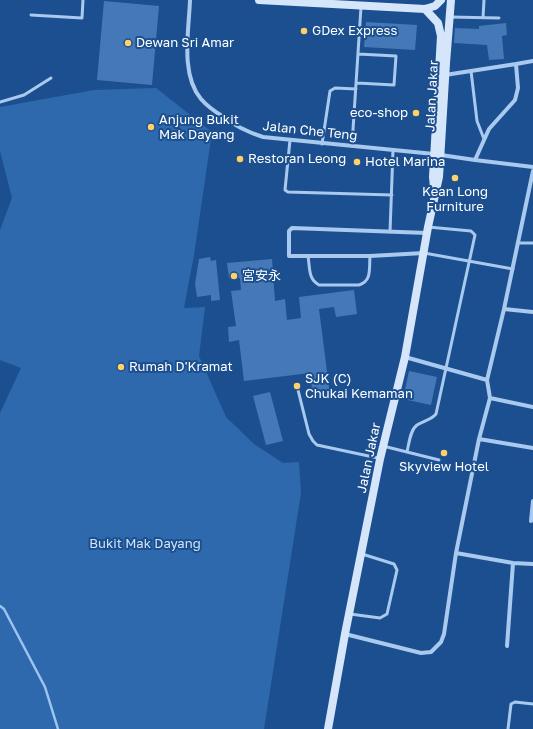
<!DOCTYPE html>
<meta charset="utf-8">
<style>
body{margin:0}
canvas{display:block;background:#1b4f8f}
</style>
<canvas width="533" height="729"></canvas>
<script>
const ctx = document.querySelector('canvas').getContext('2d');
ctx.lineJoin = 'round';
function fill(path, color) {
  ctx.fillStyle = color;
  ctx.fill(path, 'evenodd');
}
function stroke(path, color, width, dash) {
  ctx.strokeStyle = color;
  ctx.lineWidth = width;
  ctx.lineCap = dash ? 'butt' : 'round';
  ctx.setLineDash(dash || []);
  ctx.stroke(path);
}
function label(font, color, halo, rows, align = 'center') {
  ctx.font = font + ' "Golos Text","Noto Sans SC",sans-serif';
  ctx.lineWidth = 4;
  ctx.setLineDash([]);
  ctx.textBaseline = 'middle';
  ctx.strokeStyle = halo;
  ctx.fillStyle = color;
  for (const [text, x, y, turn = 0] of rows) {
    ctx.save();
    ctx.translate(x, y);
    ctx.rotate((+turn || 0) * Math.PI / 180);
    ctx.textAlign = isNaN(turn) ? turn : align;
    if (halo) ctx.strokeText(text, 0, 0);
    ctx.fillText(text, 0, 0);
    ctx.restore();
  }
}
const green = new Path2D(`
 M156,88l56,44 -18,123 -10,53 21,-1 -6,49 27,61 28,27 29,19 16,-1 2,31 -37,236h-264v-316l21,-45 -21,-8v-130l12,-32 -12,-47v-44l94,-17z`);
const stream = new Path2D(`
 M0,606l4,3 41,78 13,42`);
const building = new Path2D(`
 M104,1l55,5 -7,79 -55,-5z
 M366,22l51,3 -2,25 -51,-3z
 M506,23l1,12 -5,1 2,23 -15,1 -2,-15 -33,-2 1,-15 24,1v-3z
 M210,257l1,4 5,-1 4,40 -9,1v-6l-14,2 -2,-13 4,-25z
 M272,259l3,42 10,-2 2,21 14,-2 -2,-21 55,-7 3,24 -21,3 -2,-10 -15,2 11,86 -17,2 -3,-24 -66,8 -5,-41 -10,2 -1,-15 8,-1 -5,-35 10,-1 -1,-12h-11l-2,-15z
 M409,371l28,6 -6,28 -28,-6z
 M270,392l13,49 -17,4 -13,-49z`);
const lane = new Path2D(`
 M31,15l51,3 1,-18
 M450,17l49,1
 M483,18l1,-18
 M471,71l6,50 7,18
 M357,83l37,2 2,-29 -38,-2
 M0,102l24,-7 27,-17
 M290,140l-5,50 3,2 104,3
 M322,144l8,-53 5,-3 21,1
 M352,145l9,-138
 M390,232l3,-82
 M518,243h15
 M424,253l89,16
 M308,256c2,12 0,23 11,29h40c13,-4 10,-16 11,-29
 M297,386l12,48 4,7 4,4 61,13
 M383,446l56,14
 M407,452c2,-8 3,-22 10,-27 6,-4 14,-5 19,-11l39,-179 -4,-4 -43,-4
 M350,614l30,4 7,-4 10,-44 -3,-6 -32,-10
 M508,729l3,-25 4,-2 18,2`);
const street = new Path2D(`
 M190,0c-1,30 -10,74 11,99 6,7 13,12 21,17 13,10 25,16 41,21l171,17
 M516,64l17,-3
 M445,75l71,-11 2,24 -3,12 -26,29 -14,31
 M441,155l34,5 58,7
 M424,253l-54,3h-81v-25l3,-3 135,5
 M504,309l29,3
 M405,357l82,23
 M490,398l43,9
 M479,439l54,9
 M531,521l2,-20
 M456,553l57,10 20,1
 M345,634l76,19 10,-1 10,-10 3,-8 12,-81 23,-114 11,-41 -3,-18 17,-71 29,-138
 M507,646l6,-83`);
const secondary = new Path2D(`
 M259,0l166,9 10,-3 6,-6
 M425,9l13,14 3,13 -8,141 1,10
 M328,729l17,-95 35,-175 25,-102 23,-130 11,-50 7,-114 5,-63`);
const markers = [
 [304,31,4,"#ffd166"],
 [128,43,4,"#ffd166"],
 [416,113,4,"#ffd166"],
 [151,127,4,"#ffd166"],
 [240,159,4,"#ffd166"],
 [357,162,4,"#ffd166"],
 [455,178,4,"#ffd166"],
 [234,276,4,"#ffd166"],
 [121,367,4,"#ffd166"],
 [297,386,4,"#ffd166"],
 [444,453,4,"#ffd166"]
];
const poiNames = [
 ["GDex Express",312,31],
 ["Dewan Sri Amar",136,43],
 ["eco-shop",408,113,"right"],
 ["Anjung Bukit",159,120],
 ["Mak Dayang",159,135],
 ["Restoran Leong",248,159],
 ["Hotel Marina",365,162],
 ["Kean Long",455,192,"center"],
 ["Furniture",455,207,"center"],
 ["宮安永",242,276],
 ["Rumah D'Kramat",129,367],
 ["SJK (C)",305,379],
 ["Chukai Kemaman",305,394],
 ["Skyview Hotel",444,467,"center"]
];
const streetNames = [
 ["Jalan Jakar",432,96,-87],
 ["Jalan Che Teng",310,131,6],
 ["Jalan Jakar",369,458,-78]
];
const parkNames = [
 ["Bukit Mak Dayang",145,544]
];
fill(green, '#2e69ad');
stroke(stream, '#9cc4f0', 2.5);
fill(building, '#4478b7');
stroke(lane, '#a9c9ee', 3);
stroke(street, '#a9c9ee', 4);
stroke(secondary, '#d6e6fa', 8);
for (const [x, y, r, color] of markers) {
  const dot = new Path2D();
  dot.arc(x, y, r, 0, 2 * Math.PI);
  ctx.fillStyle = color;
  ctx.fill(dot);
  stroke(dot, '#1b4f8f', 1.5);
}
label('13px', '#fff', '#1b4f8f', poiNames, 'left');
label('13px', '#fff', '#1b4f8f', streetNames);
label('13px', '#cfe3fa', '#1b4f8f', parkNames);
</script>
